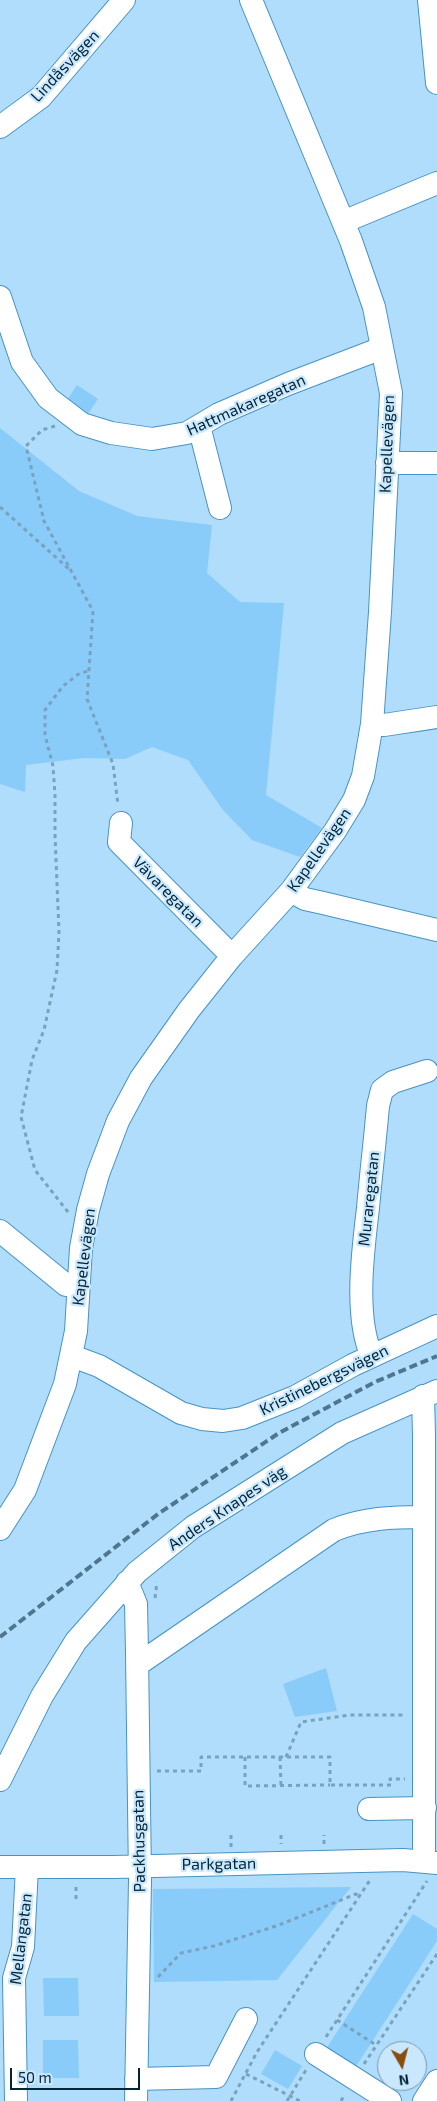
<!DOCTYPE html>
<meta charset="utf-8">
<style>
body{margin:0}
#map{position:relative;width:437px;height:2101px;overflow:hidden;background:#b0ddfc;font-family:"Exo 2",sans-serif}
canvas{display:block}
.north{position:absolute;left:377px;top:2041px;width:50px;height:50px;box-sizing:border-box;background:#cae8fd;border:1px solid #7a9aae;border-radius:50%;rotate:172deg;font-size:14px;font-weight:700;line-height:20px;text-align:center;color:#022437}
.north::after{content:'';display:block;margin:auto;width:18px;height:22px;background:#894c0b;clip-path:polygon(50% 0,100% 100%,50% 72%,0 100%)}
.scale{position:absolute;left:10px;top:2068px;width:130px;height:22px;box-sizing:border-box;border:2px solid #022437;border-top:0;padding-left:6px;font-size:15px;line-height:18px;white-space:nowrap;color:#022437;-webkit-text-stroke:4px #cae8fd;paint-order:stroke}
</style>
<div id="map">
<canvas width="437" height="2101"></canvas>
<div class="north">N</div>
<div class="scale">50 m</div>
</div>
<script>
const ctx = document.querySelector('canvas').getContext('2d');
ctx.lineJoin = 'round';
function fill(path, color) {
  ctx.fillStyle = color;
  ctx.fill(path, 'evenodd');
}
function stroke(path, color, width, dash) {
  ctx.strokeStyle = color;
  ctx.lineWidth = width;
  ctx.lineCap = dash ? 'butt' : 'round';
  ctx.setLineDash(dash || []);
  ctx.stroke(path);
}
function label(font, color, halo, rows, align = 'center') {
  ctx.font = font + ' "Exo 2",sans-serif';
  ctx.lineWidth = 4.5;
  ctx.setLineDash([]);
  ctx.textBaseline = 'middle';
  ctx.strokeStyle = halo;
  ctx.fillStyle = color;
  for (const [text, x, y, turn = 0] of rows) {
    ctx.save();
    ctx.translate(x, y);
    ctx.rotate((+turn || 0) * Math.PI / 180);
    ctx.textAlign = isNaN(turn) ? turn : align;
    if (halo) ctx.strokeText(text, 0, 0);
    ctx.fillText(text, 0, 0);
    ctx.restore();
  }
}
const green = new Path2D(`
 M77,385l21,14 -10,15 -21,-14z
 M0,428l79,63 58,25 75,9 -5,48 33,29 44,1 -18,192 56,33 -22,29 -48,-17 -29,-30 -35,-50 -36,-13 -27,12 -41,-1 -58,7 -1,27 -25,-8z
 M326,1668l11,43 -42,6 -12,-33z
 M351,1887l-74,93 -123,2 -1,-93z
 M413,1914l24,15v12l-82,127 -29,-19z
 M43,1978h35l1,38h-35z
 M43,2040h35l1,38h-36z
 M275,2050l27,16 -14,23 -27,-15z`);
const path = new Path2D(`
 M55,426l-13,4 -16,16 18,75 49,90 -6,88 26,65 5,41
 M0,507l70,63
 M68,1212l-33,-42 -14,-53 11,-57 12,-30 13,-60 2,-38 -4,-97v-40l-2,-29 -8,-31v-25l18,-24 17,-13 9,-2
 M155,1598l2,-16
 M245,1757v29l85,-1
 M280,1757l1,28
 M286,1757l15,-35 49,-7h55
 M157,1771h44v-14h129v28h61l-1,-6h15
 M231,1835v12
 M281,1835v9
 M324,1844v-9
 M76,1899v-12
 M158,1977l23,-24 33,-7 65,-21 77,-31 3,2
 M337,2020l39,25
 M326,2037l101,-156
 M364,2064l73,-110
 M246,2074l54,27
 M231,2101l26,-49 113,-172
 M287,2101l19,-31
 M341,2101l4,-7`);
const minor = new Path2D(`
 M429,0l8,83
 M0,127l41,-30 83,-97
 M343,222l94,-39
 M0,297l22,65 26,36 34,26 29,9 41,6 35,-6 32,-19 69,-30 94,-36
 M199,426l21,82
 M387,463h50
 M372,724l12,1 53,-8
 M121,823l-2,19 113,114
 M291,891l14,8 18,4 114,27
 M0,1231l66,54 12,2
 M72,1356l27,10 82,47 21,6 21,2 19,-3 53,-21 58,-32 84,-39
 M372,1356c-18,-38 -9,-106 -4,-148 3,-34 7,-68 10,-102l4,-16 11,-8 34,-11
 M423,1396l1,39v426
 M0,1529l25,-39 40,-106 11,-53 5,-83 7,-38 10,-36 20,-53 23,-43 48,-68 43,-54 59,-65 44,-60 19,-31 9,-24 9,-52 8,-112 11,-219 -17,-86 -23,-66 -100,-241
 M127,1582l9,22 1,49 3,227 -4,221
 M140,1663l194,-133c29,-12 59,-13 90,-13
 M0,1780l42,-84 34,-55 61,-69 56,-45 149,-94 95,-42
 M369,1809l56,-1
 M0,1867h113l290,-7 34,3
 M316,2054l74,47
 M136,2079l80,-2 30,-58
 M16,2101l-2,-123 9,-31 4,-80
 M424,2101l13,-20`);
const rail = new Path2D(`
 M0,1637l158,-123 121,-81 96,-51 62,-26`);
const streetNames = [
 ["Lindåsvägen",65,66,-47],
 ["Hattmakaregatan",246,405,-24],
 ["Kapellevägen",387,444,-88],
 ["Kapellevägen",319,850,-55],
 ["Vävaregatan",168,892,45],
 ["Muraregatan",369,1199,-84],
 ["Kapellevägen",84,1257,-83],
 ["Kristinebergsvägen",324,1380,-26],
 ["Anders Knapes väg",227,1508,-34],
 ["Packhusgatan",139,1841,-91],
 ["Parkgatan",219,1864,-1],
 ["Mellangatan",21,1939,-83]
];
fill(green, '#89cbf9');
stroke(minor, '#4693c5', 24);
stroke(path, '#78a2bd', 3, [4, 4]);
stroke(minor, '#fff', 22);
stroke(rail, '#4f768e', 4, [8, 4]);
label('16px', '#022437', '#cae8fd', streetNames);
</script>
